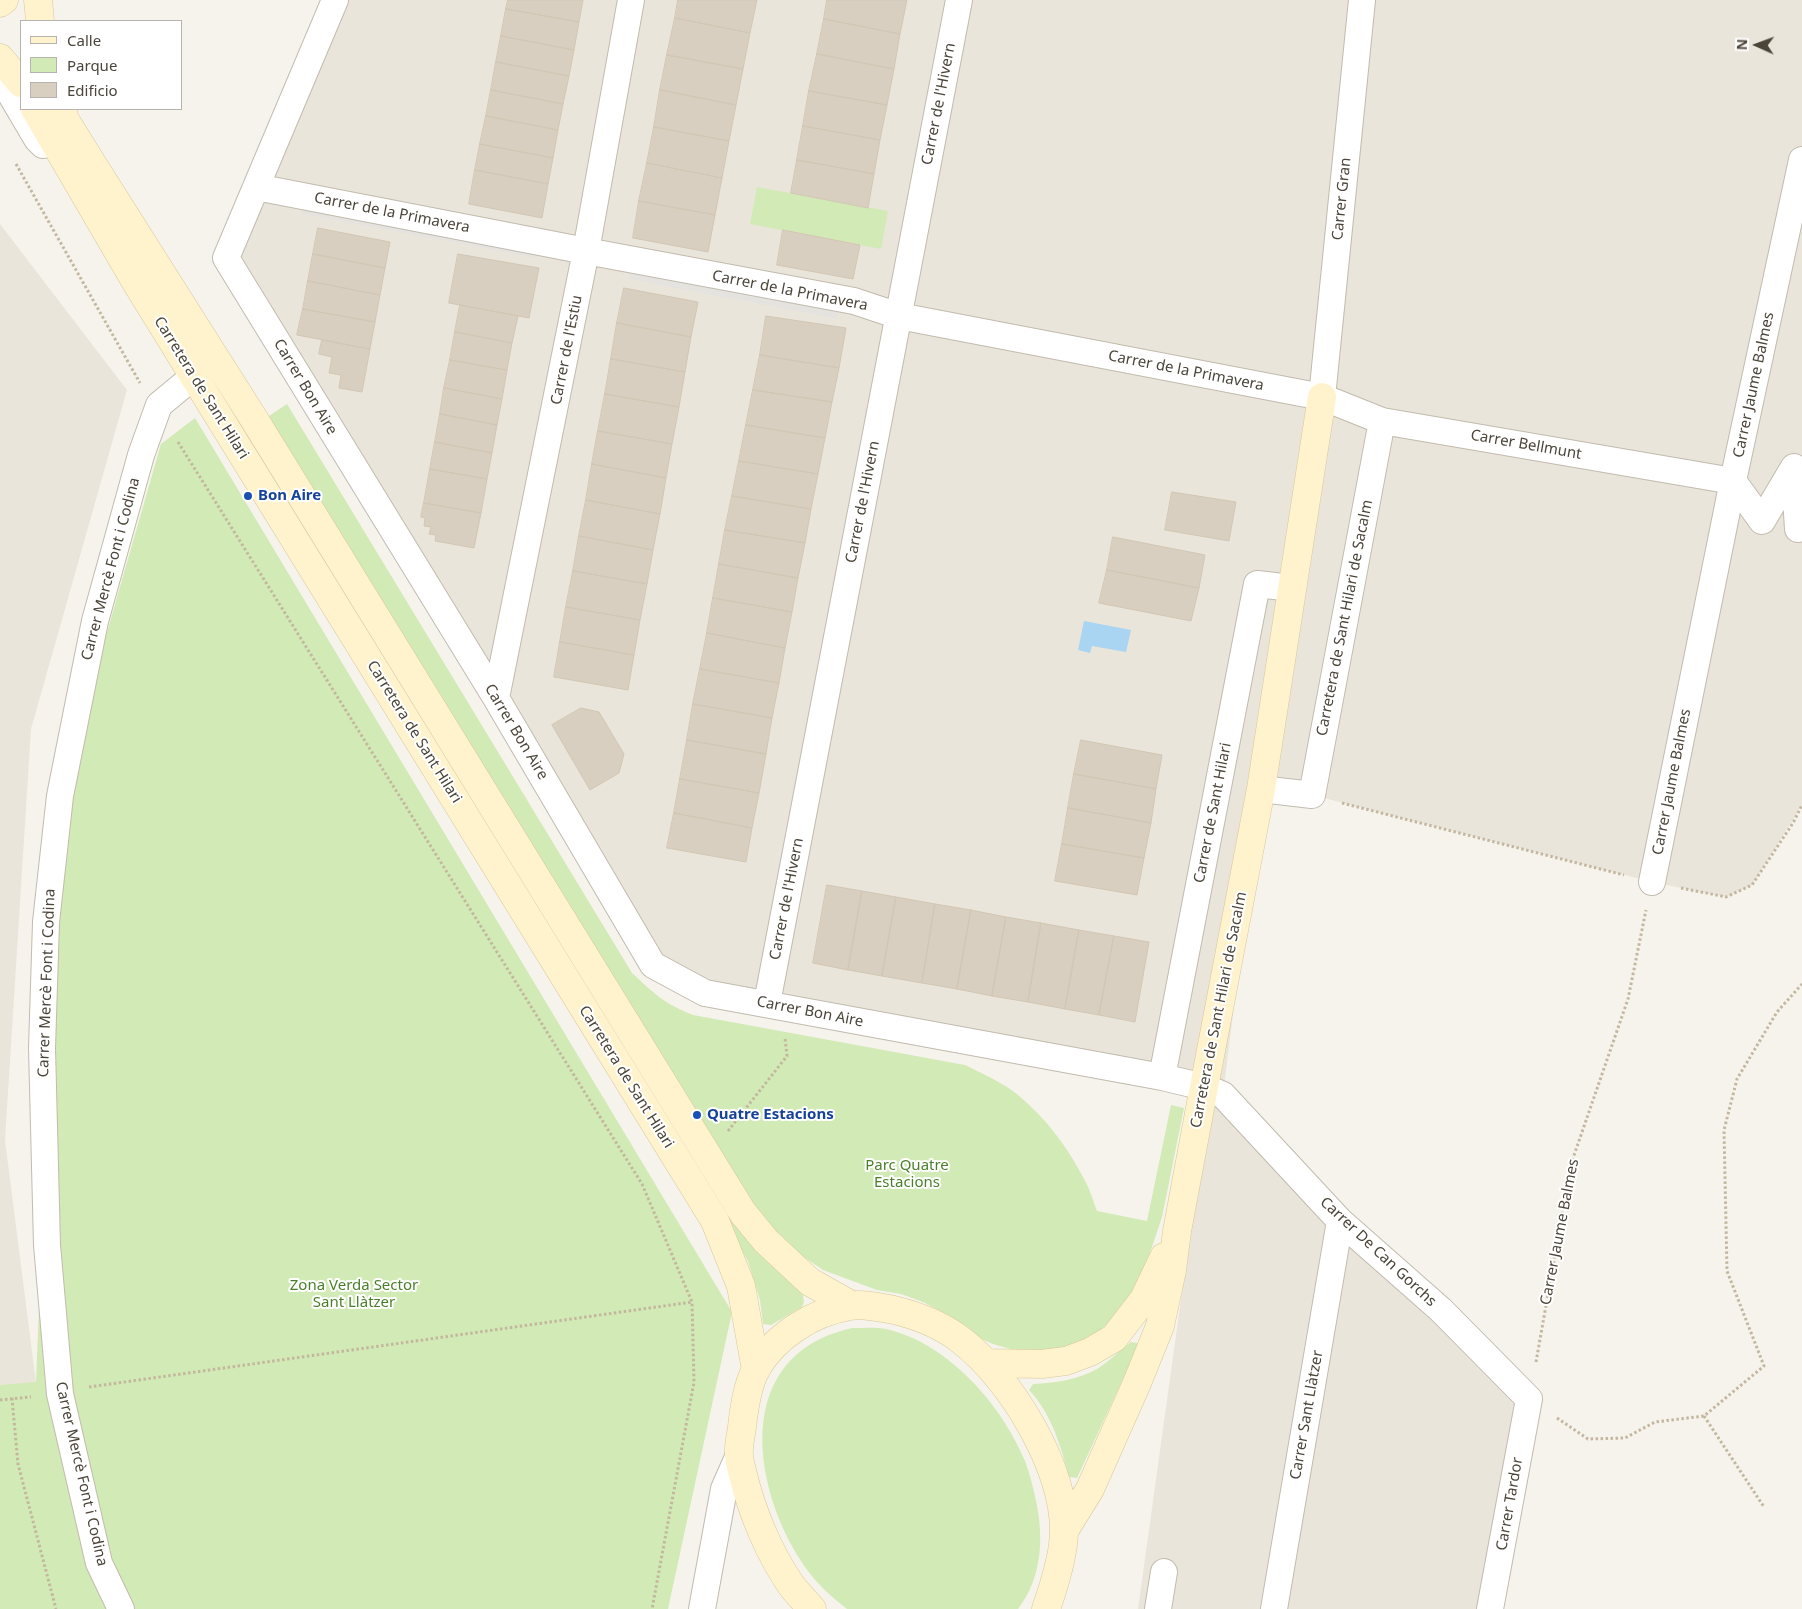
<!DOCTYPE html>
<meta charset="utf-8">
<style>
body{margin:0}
#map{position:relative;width:1802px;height:1609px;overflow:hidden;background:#f6f3ec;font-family:"Noto Sans",sans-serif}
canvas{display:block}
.legend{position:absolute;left:20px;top:20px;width:162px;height:90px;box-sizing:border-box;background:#fff;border:1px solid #b7b4b0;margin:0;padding:6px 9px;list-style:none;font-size:15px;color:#4b4439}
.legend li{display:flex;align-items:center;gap:10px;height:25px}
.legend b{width:25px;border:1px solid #b7b4b0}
.north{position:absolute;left:1732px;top:20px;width:50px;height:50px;-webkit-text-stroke:4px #fff;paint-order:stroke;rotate:272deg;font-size:14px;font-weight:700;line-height:20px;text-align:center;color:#4b4439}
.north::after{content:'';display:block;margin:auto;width:18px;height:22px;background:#4b4439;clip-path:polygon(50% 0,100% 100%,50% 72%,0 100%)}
</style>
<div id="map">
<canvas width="1802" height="1609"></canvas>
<ul class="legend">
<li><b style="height:6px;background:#fff3cd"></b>Calle</li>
<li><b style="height:14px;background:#d2eab5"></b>Parque</li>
<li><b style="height:14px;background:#d8cfc1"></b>Edificio</li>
</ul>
<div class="north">N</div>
</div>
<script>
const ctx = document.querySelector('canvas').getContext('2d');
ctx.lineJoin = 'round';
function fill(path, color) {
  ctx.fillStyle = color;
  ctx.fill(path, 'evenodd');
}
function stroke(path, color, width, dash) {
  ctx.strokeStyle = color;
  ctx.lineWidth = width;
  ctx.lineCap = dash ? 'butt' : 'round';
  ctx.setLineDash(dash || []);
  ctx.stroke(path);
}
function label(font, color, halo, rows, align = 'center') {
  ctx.font = font + ' "Noto Sans",sans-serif';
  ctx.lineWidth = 4;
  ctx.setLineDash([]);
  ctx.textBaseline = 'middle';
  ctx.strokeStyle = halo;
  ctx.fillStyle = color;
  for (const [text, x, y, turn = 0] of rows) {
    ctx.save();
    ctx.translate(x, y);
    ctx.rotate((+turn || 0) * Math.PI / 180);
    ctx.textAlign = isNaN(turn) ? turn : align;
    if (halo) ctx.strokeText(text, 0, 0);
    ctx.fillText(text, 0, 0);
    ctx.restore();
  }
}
const residential = new Path2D(`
 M335,0h1467v805l-50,80 -26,12 -74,-15 -340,-87 -51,-6 -38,306 306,304 -39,210h-352l63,-454 2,-68 -405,-77 -145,-45 -427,-707z
 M0,224l127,166 -96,339 -26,411 31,243 -36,226z`);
const green = new Path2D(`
 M757,187l131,24 -7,38 -131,-25z
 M287,404l345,569c23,21 31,30 61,42l272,50c18,9 37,17 53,30 28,23 50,53 66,84 6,10 9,22 13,32l50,10 24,-116 13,3 -22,109 -10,30 -15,38 -28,38 -23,18 -27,9 -23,2 -19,-1 -24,-7 -16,-7 -33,-24 -21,-11 -22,-8 -24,-4 -54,-20 -28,-19 -27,-21 -505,-810z
 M195,418l537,894 -64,297h-668v-224l36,-3 24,-586 101,-352z
 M719,1193l38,57 15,16 30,24 2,12 -2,5 -31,18 -8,-1 -3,-24 -12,-39 -37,-62z
 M852,1328c11,0 24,-1 34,1 62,14 116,76 139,132 5,13 8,26 11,40 8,37 6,77 -18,108h-171c-10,-8 -20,-16 -29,-26 -48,-53 -85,-170 -23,-227 16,-15 36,-23 57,-28z
 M1131,1342l6,1 1,4 -2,4 -59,127 -8,-1c-8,-31 -18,-64 -40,-87l4,-6c21,-1 45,-4 64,-15 13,-8 23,-19 34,-27z`);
const parking = new Path2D(`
 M304,206l235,45 -2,7 -235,-44z
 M631,270l208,40 -2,9 -208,-40z`);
const water = new Path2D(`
 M1084,621l47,9 -5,22 -34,-6 -2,7 -12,-3z`);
const building = new Path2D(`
 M508,0h75l-4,22 -73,-13z
 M678,0h79l-7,33 -75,-15z
 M827,0h80l-7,34 -76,-15z
 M506,9l73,13 -5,28 -73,-14z
 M675,18l75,15 -7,36 -76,-14z
 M824,19l76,15 -6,35 -77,-15z
 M501,36l73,14 -5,26 -73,-14z
 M817,54l77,15 -7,36 -78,-14z
 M667,55l76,14 -7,36 -76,-15z
 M496,62l73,14 -6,28 -72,-14z
 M491,90l72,14 -5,26 -72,-14z
 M660,90l76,15 -7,36 -75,-14z
 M809,91l78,14 -7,35 -77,-14z
 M486,116l72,14 -5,28 -73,-14z
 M803,126l77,14 -6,34 -77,-14z
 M654,127l75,14 -7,37 -75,-15z
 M480,144l73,14 -5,26 -73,-14z
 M797,160l77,14 -6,34 -77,-15z
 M647,163l75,15 -7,37 -76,-14z
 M475,170l73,14 -6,34 -73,-14z
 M639,201l76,14 -7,37 -75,-14z
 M318,228l72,14 -5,26 -72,-14z
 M783,230l77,15 -7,34 -76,-14z
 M313,254l72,14 -5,27 -72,-14z
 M458,254l81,14 -10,50 -80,-15z
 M308,281l72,14 -5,27 -72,-13z
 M624,288l74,14 -7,35 -74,-14z
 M460,305l58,11 -6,27 -57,-11z
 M303,309l72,13 -5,27 -73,-14z
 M766,316l80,12 -7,40 -79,-13z
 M617,323l74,14 -6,35 -74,-13z
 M455,332l57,11 -5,27 -57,-10z
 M322,340l48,9 -8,43 -23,-4 2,-13 -12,-2 3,-16 -13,-3z
 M760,355l79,13 -7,34 -79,-12z
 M611,359l74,13 -6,35 -74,-13z
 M450,360l57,10 -5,29 -58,-11z
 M444,388l58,11 -5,26 -57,-11z
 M753,390l79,12 -7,36 -79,-13z
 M605,394l74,13 -7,37 -74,-13z
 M440,414l57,11 -5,28 -57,-11z
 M746,425l79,13 -7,36 -79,-13z
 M598,431l74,13 -6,34 -74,-14z
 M435,442l57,11 -5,26 -57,-10z
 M739,461l79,13 -7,35 -79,-13z
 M592,464l74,14 -6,36 -74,-14z
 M430,469l57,10 -6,34 -57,-10z
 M1172,492l64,10 -7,39 -64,-11z
 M732,496l79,13 -6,34 -80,-13z
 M586,500l74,14 -7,36 -74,-14z
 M424,503l57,10 -7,35 -39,-7 1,-6 -7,-1 2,-7 -7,-1 1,-8 -4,-1z
 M725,530l80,13 -7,35 -79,-14z
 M579,536l74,14 -6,34 -74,-13z
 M1113,537l92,18 -6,33 -92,-18z
 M719,564l79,14 -6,34 -79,-14z
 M1107,570l92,18 -8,33 -92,-18z
 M573,571l74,13 -7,36 -74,-13z
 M713,598l79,14 -7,36 -78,-15z
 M566,607l74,13 -6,35 -74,-13z
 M707,633l78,15 -6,35 -79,-14z
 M560,642l74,13 -6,35 -74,-13z
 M700,669l79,14 -7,35 -79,-14z
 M693,704l79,14 -6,36 -79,-14z
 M581,708l18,4 25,42 -5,19 -29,17 -38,-65z
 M687,740l79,14 -7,39 -79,-14z
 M1081,740l81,15 -6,34 -82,-15z
 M1074,774l82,15 -5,34 -83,-15z
 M680,779l79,14 -7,35 -78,-15z
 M1068,808l83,15 -7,35 -82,-14z
 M674,813l78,15 -6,34 -79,-14z
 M1062,844l82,14 -7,37 -82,-14z
 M827,885l35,6 -14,79 -35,-7z
 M862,891l34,6 -14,79 -34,-6z
 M896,897l39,7 -13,79 -40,-7z
 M935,904l36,6 -14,79 -35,-6z
 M971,910l35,7 -14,79 -35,-7z
 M1006,917l35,6 -13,79 -36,-6z
 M1041,923l38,7 -14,79 -37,-7z
 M1079,930l35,6 -15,79 -34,-6z
 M1114,936l35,6 -14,80 -36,-7z`);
const path = new Path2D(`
 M16,164l124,219
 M178,442l464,742 50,118 2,80 -42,227
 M1342,803l282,72
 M1681,888l45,9 26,-12 41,-62 9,-18
 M728,1131l59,-75 -2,-18
 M1536,1362l35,-198 57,-165 18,-89
 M89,1387l603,-85
 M12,1398l6,66 38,145
 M0,1400l31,-3
 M1704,1416l60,91
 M1557,1418l31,21 37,-1 30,-16 49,-6 60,-50 -37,-95 -3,-141 13,-51 40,-67 25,-28`);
const street = new Path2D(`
 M335,0l-109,258 270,440 157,267 52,28 457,84 42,10 19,8 117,126 101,89 88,89 -39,210
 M0,76l37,63 6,6
 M256,187l330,64 268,50 45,15 423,81 60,24 351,60
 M1322,397l40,-397
 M1733,481l29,40 32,-54 4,62 4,-9
 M496,698l90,-447 45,-251
 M1261,789l51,6 70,-374
 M1652,882l81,-401 69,-321
 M767,1003l192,-1003
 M1162,1077l95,-493 35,4
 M121,1609l-22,-46 -39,-169 -13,-149 -5,-197 4,-126 14,-126 35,-175 46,-166 18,-50 35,-29
 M702,1609l22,-120 15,-34
 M1158,1609l6,-37
 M1274,1609l66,-388`);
const secondary = new Path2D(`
 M38,0l2,21
 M0,3l4,-3
 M0,58l21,25
 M35,109l102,175 578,937 26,65 15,84
 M62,109l3,11 28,45 161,254 489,794 23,28 44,41 41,23
 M986,1363l56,1 24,-3 24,-9 24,-14 30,-39 20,-42
 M1064,1531l26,-42 47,-106 23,-57 12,-56 5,-39 27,-144 57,-298 61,-392
 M812,1609c-7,-8 -15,-16 -21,-24 -22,-32 -39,-73 -48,-110 -1,-6 -4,-13 -4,-20 -1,-9 2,-19 3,-28 2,-18 5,-41 14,-58 19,-33 57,-57 94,-63 13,-3 31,2 44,4 25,6 48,15 68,31 50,39 102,126 102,190 0,24 -10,55 -18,78`);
const markers = [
 [248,496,5,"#1a4fb4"],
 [697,1115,5,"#1a4fb4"]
];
const streetNames = [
 ["Carrer de l'Hivern",939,104,-79],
 ["Carrer Gran",1342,199,-84],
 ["Carrer de la Primavera",392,213,11],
 ["Carrer de la Primavera",790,291,11],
 ["Carrer de l'Estiu",567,350,-79],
 ["Carrer de la Primavera",1186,371,11],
 ["Carrer Jaume Balmes",1754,385,-78],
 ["Carrer Bon Aire",305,387,59],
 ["Carretera de Sant Hilari",201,388,58],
 ["Carrer Bellmunt",1526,445,10],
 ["Carrer de l'Hivern",863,502,-79],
 ["Carrer Mercè Font i Codina",111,569,-75],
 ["Carretera de Sant Hilari de Sacalm",1345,618,-79],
 ["Carretera de Sant Hilari",414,732,58],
 ["Carrer Bon Aire",516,732,59],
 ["Carrer Jaume Balmes",1672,782,-79],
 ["Carrer de Sant Hilari",1213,813,-79],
 ["Carrer de l'Hivern",787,899,-79],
 ["Carrer Mercè Font i Codina",47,983,-88],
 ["Carretera de Sant Hilari de Sacalm",1219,1010,-79],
 ["Carrer Bon Aire",810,1012,11],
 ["Carretera de Sant Hilari",626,1077,58],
 ["Carrer Jaume Balmes",1560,1232,-79],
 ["Carrer De Can Gorchs",1378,1252,43],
 ["Carrer Sant Llàtzer",1307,1415,-80],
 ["Carrer Mercè Font i Codina",81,1474,77],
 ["Carrer Tardor",1510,1504,-80]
];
const transitNames = [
 ["Bon Aire",258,496],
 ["Quatre Estacions",707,1115]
];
const parkNames = [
 ["Parc Quatre",907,1166],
 ["Estacions",907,1183],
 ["Zona Verda Sector",354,1286],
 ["Sant Llàtzer",354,1303]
];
fill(residential, '#eae5da');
fill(green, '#d2eab5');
fill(parking, '#e5e3e0');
fill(water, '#a9d4f2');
fill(building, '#d8cfc1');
stroke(building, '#d3c7b4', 1);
stroke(street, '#c2bbae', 28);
stroke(secondary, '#d6c79b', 29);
stroke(path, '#c4b79f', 3, [2.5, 2.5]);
stroke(street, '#fff', 26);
stroke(secondary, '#fff3cd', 28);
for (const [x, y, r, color] of markers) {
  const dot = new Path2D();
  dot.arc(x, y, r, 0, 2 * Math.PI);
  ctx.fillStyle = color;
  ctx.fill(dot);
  stroke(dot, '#fff', 2);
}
label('15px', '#4b4439', '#fff', streetNames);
label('bold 15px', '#164399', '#fff', transitNames, 'left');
label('15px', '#4a7f2a', '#fff', parkNames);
</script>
